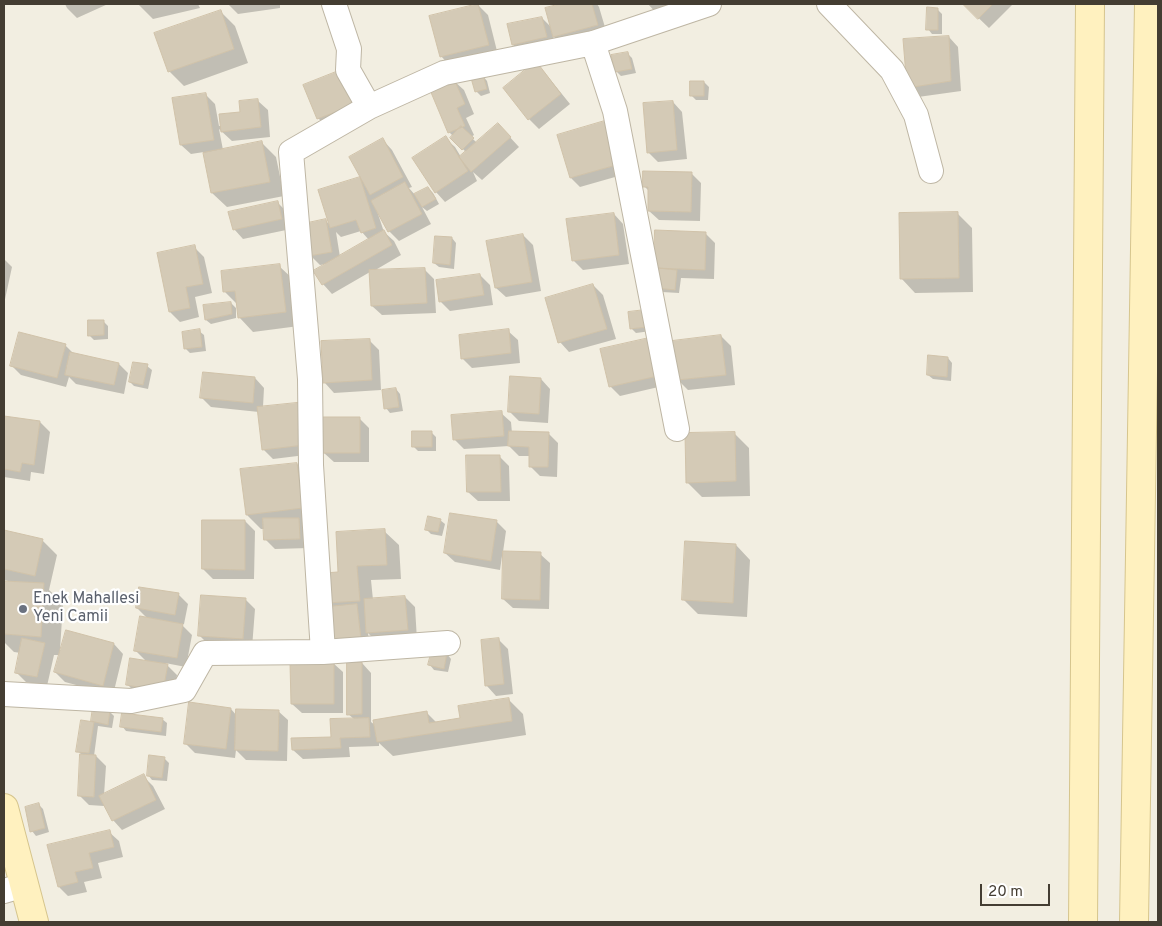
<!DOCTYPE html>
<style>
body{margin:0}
#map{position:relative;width:1162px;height:926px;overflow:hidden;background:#f2eee1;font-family:Overpass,sans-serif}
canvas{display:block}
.frame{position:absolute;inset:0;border:5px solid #443d32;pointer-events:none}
.scale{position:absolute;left:980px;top:884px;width:70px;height:22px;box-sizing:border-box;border:2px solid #443d32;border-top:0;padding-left:6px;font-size:15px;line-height:18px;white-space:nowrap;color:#443d32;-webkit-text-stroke:4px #fff;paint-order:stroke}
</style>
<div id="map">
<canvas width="1162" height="926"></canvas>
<div class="frame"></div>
<div class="scale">20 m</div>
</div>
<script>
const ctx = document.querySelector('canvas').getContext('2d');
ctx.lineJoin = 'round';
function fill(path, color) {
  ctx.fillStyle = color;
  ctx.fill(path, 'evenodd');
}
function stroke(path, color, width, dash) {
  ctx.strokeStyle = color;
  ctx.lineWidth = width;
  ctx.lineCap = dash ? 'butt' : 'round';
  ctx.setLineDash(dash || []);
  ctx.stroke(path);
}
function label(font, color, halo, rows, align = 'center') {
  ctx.font = font + ' Overpass,sans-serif';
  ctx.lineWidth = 4.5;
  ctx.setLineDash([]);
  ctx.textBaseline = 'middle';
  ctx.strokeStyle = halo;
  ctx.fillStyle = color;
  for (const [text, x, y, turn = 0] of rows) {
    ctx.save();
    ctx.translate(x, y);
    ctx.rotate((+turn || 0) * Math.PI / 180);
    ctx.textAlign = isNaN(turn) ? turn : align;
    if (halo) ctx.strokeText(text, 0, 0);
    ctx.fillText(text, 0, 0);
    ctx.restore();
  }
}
const shadow = new Path2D(`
 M65,4h43l-31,14 -10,-10z
 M138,4h60l2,4 -47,11z
 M228,4h52v4l-42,6z
 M565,4h33h-1l2,3 8,27 -43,12 -11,-10 3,11 -33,7 -10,-9 29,-27 10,10 -5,-19z
 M648,4h32l-21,12z
 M964,4h49l-24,24z
 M478,5l10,10 10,40 -48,11 -9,-10z
 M937,9l5,5v20h-10l-4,-5z
 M220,11l15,15 13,37 -64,23 -15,-15z
 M949,37l9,10 3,44 -43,6 -10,-10z
 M627,53l5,5 4,15 -15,3 -5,-5z
 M536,63l9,10 25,31 -31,25 -10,-10z
 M483,76l4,5 3,12 -9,3 -5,-5z
 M350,81l13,34 -35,13 -10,-10z
 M454,81l10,9 10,24 -8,4 8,17 -3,2 6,6 30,-9 12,13 -37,33 -9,-8 4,9 -32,21 -9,-10 9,-54 10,9 6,10 5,-5 -15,-14 2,-2 -4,-4z
 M704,82l5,5 -1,13h-12l-5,-5z
 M206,95l9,9 4,22h2l37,-25 10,9 2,27 -38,4 -13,-12 4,21 39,-7 14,14 8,39 -57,11 -15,-14 -8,-41 -13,2 -10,-9z
 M673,102l9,10 5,47 -29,3 -10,-10z
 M559,136l70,37 -49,14 -9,-9z
 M383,140l9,10 20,37 -3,1 6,7 13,-7 5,5 6,11 -12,7 -5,-4 9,17 -32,17 -10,-10 -11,-21 -1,1 7,21 10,9 7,14 -29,17 52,-3 10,10 2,34 -54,2 -10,-9 -2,-34 -38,22 -9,-10 4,-20 -7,1 -10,-10 16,-34 5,5 -12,-35 42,-13zM361,231l8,9 -29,17 -4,-25 5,5z
 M691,173l10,10 -1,38 -41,-1 -10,-9v-20l-5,-5z
 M277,202l10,10 4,17 -48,10 -9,-10z
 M957,213l15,15 1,64 -58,1 -14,-15z
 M614,214l9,10 6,40 -46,6 -10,-10z
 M705,233l10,10 -1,36 -33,-1 -2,15 -17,-1 -7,-25z
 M523,235l10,10 8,46 -35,6 -10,-9 -8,-46z
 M452,238l4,5 -2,26 -15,-2 -5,-4z
 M194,247l10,10 8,36 -17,4 4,20 -19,5 -10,-10 -12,-58z
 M4,259l8,8 -8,37z
 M279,266l15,14 5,46 -46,6 -14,-15 -2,-13 -12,-12z
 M480,275l10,10 3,20 -43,6 -10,-10z
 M593,285l10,10 13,44 -47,13 -9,-10z
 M231,303l5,5v10l-25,6 -5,-4z
 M630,313l21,18 -15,2 -5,-5z
 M103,321l5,5v13l-14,1 -5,-5z
 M199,331l5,4 2,16 -16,2 -5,-5z
 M508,331l10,9 2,23 -48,5 -10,-10z
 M721,336l10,10 4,39 -47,5 -10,-10z
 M648,339l19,46 -47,11 -10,-10z
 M369,340l10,10 2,40 -47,3 -9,-10z
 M65,345l9,9 45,10 9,9 -4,21 -48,-10 -7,-7 -3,10 -45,-12 -10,-10z
 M948,358l4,5 -1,18 -18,-2 -5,-4z
 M147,366l5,4 -4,19 -14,-3 -4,-4z
 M255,378l9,10 -1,19 51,47 -41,5 -10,-10 -4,-37 -48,-5 -10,-10z
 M541,379l9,10 -2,34 -29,-2 -10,-10z
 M396,389l4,5 3,17 -13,2 -4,-5z
 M501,413l10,9 1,11h36l10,10 -1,34 -17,-1 -10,-10v-10h-11l-10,-10 -45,3 -10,-10z
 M4,417l36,5 10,10 -6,42 -13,-2 -1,9 -26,-4z
 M359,418l10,10v34h-35l-10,-9z
 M431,432l5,5v14h-18l-4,-4z
 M734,433l15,15 1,48 -48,1 -15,-15z
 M499,456l10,10 1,35h-32l-10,-9z
 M297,464l15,15 -3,69 -34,1 -10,-10v-10h-4l-14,-14z
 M440,520l5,4 -3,12 -11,-2 -5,-5z
 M245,521l10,10 -1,48h-41l-10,-10z
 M496,521l10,10 -3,21 37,2 10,9 -1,46 -36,-1 -10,-9 1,-43h-2l-2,14 -45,-8 -10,-9z
 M4,531l38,9 15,15 -8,35 14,13 -3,47 54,-6 9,10 -10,41 -48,-13 -10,-10 5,-17h-6l-7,31 -21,-4 -10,-10 5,-19 -7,-1 -10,-10v-60h4v-1l-4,-1z
 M384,531l15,14 2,34 -30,1 2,20 32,-3 10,10 2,33 -40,2 -9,-9 2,16 -43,-46 13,-30z
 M736,545l14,15 -3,57 -49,-3 -15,-15z
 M178,594l10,10 -4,20h-3l11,11 -6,32 -21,-4 12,12 -4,25 -36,-6 -10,-10 20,-22 -12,-12 13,-31 -11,-11z
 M245,599l10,10 -3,39 -43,-3 -10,-10z
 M498,639l10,10 5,45 -17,2 -9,-10 -5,-45z
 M447,654l4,5 -3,13 -14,-2 -4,-5z
 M333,663l10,9v41h-41l-10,-9z
 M362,663l9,10v49l4,3 51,-13 11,11 24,-4 47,-20 15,15 3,21 -133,21 -14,-13v3l-30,1 1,10 -47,2 -10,-9 39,-12 22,-19 -6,-5z
 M94,708l16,4 4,4 -2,12 -14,-2 -4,30h2l10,10 -2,29 39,-19 10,10 12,23 -43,21 -9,-10 -9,-18v4l-15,-1 -10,-10 2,-41 -3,-3 14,-29z
 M231,709l6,7 41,-5 10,9 -1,41 -41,-1 -10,-10 -1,8 -40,-5 -10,-10z
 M162,719l5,4 -1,13 -40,-5 -4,-5z
 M164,758l5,5 -2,18 -15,-1 -4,-5z
 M39,805l4,4 6,23 -13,4 -4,-5z
 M109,832l10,9 4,16 -25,6 4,15 -18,4 3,10 -19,4 -9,-9 -10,-41z`);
const building = new Path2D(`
 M478,4l11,41 -49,12 -11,-41z
 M560,4h32l6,21 -45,12 -8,-29z
 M963,4h30l-15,15z
 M927,7l11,1v22h-12z
 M221,10l13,39 -66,23 -14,-39z
 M542,17l5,20 -35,8 -5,-21z
 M949,36l2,45 -44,7 -4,-49z
 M628,52l4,17 -17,3 -4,-17z
 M536,61l25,33 -33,26 -25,-32z
 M341,70l13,35 -37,14 -14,-34z
 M483,75l4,14 -12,3 -4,-14z
 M454,79l11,25 -8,4 8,18 -17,7 -18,-43z
 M690,81h14v15h-14z
 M206,93l8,47 -34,5 -8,-47z
 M258,99l3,28 -40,5 -2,-18 21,-2 -1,-11z
 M673,101l4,49 -30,3 -4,-50z
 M608,120l12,44 -50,14 -13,-43z
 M498,123l13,14 -40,35 -12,-15z
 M461,126l13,12 -12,12 -12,-12z
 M446,136l22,35 -33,22 -23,-35z
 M383,138l20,39 -33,18 -21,-38z
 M262,141l8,41 -59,11 -8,-40z
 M643,171l49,1 -1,40 -43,-1v-24h-5z
 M360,177l16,51 -15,5 -5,-13 -26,8 -12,-38z
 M405,182l17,32 -34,18 -17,-31z
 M428,187l8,12 -14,8 -8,-13z
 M278,201l4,18 -49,11 -5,-18z
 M958,212l1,66 -59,1 -1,-66z
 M614,213l5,42 -47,6 -6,-42z
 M326,219l6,33 -23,4 -6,-32z
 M384,230l8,15 -70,40 -9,-14z
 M655,230l51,2 -1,38 -51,-2z
 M523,234l9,48 -37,6 -9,-47z
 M435,236l17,1 -2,28 -17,-2z
 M195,245l8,39 -17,3 4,21 -21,4 -12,-59z
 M280,264l6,48 -48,6 -3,-27 -12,1 -2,-21z
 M425,268l2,35 -56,3 -2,-36z
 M658,268l19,2 -2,20 -19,-2z
 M480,274l4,21 -45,7 -3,-22z
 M593,284l14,45 -49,14 -13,-45z
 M231,302l1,12 -27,6 -2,-15z
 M645,310l2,17 -17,2 -2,-17z
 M88,320h16v15l-16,1z
 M200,329l2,18 -18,2 -2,-17z
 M509,329l2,24 -50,6 -2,-24z
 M19,332l47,12 -9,34 -47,-12z
 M721,335l5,40 -49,5 -5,-39z
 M649,338l9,38 -49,11 -9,-38z
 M370,339l2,41 -49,3 -2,-42z
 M70,352l49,11 -5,22 -49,-10z
 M928,355l20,2 -1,20 -20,-2z
 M133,362l15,2 -5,21 -14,-3z
 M203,372l52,5 -2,26 -53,-5z
 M510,376l31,2 -2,36 -31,-2z
 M396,388l3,19 -15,2 -2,-19z
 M306,402l-1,43 -43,5 -5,-43z
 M502,411l2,25 -51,4 -2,-25z
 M4,416l36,5 -6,44 -12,-2 -2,9 -16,-3z
 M322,417h38v36h-37z
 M412,431h20v16h-20z
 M509,431l40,1 -1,35h-19v-20l-21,-1z
 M735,432l1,49 -50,2 -1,-50z
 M466,455h34l1,37h-34z
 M297,463l6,45 -57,7 -6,-46z
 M450,513l47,7 -6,41 -47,-8z
 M428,516l13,3 -3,13 -13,-2z
 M263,518h36l1,21 -36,1z
 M202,520h43v50l-43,-1z
 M385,529l2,36 -30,1 3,35 -34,2 -2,-30 14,-1 -2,-40z
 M4,530l39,9 -8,37 -31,-7z
 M685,541l51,3 -3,59 -51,-3z
 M503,551l38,1 -1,48 -38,-1z
 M4,581l40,2 -3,54 -37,-3z
 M139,587l40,6 -4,22 -39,-7z
 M201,595l45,3 -3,41 -45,-3z
 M405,596l3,34 -42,3 -2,-34z
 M357,604l4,35 -29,4 -5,-36z
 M140,616l43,8 -6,34 -43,-7z
 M66,630l48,13 -11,43 -49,-14z
 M22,638l23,5 -8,34 -22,-4z
 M499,638l5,46 -19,2 -4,-46z
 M432,650l15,3 -3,16 -16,-4z
 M130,658l38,6 -5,27 -37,-6z
 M334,661v43h-43l-1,-42z
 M347,662h15v52l-15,1z
 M509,698l3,23 -135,21 -4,-22 54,-9 2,12 31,-5 -2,-12z
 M189,702l42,6 -5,41 -42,-5z
 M93,707l17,3 -2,15 -17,-4z
 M236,709l43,1 -1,41 -43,-1z
 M122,713l41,5 -2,14 -41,-5z
 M369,718l1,19 -30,1 1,10 -49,2 -1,-12 40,-1 -1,-18z
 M81,720l13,2 -5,31 -13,-1z
 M80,754l16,1 -2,42 -16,-1z
 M149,755l16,2 -3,21 -15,-2z
 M144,774l12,26 -44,21 -13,-25z
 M39,803l6,25 -15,4 -5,-25z
 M110,830l4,17 -25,6 4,15 -18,4 3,10 -20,5 -11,-42z`);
const street = new Path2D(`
 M334,4l15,45 -1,21 21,37
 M829,4l63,66 24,45 15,56
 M593,43l22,68 62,318
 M323,652l-12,-187 -1,-86 -19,-227 78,-45 75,-34 149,-30 116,-39
 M4,694l127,7 53,-11 21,-37 118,-1 125,-9
 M4,891l20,-6`);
const secondary = new Path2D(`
 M4,808l30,114
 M1083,922l7,-918
 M1134,922l15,-918`);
const markers = [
 [23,609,5,"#6b7280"]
];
const worshipNames = [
 ["Enek Mahallesi",33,600],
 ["Yeni Camii",33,618]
];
fill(shadow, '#0003');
fill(building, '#d4cab6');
stroke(building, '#d0c2a9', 1);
stroke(street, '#beb6a4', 26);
stroke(secondary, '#d6c58d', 30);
stroke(street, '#fff', 24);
stroke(secondary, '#fff1bf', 28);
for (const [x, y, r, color] of markers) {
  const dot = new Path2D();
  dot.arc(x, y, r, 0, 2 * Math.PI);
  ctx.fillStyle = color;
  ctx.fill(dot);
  stroke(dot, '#fff', 2);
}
label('16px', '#5b616d', '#fff', worshipNames, 'left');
</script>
